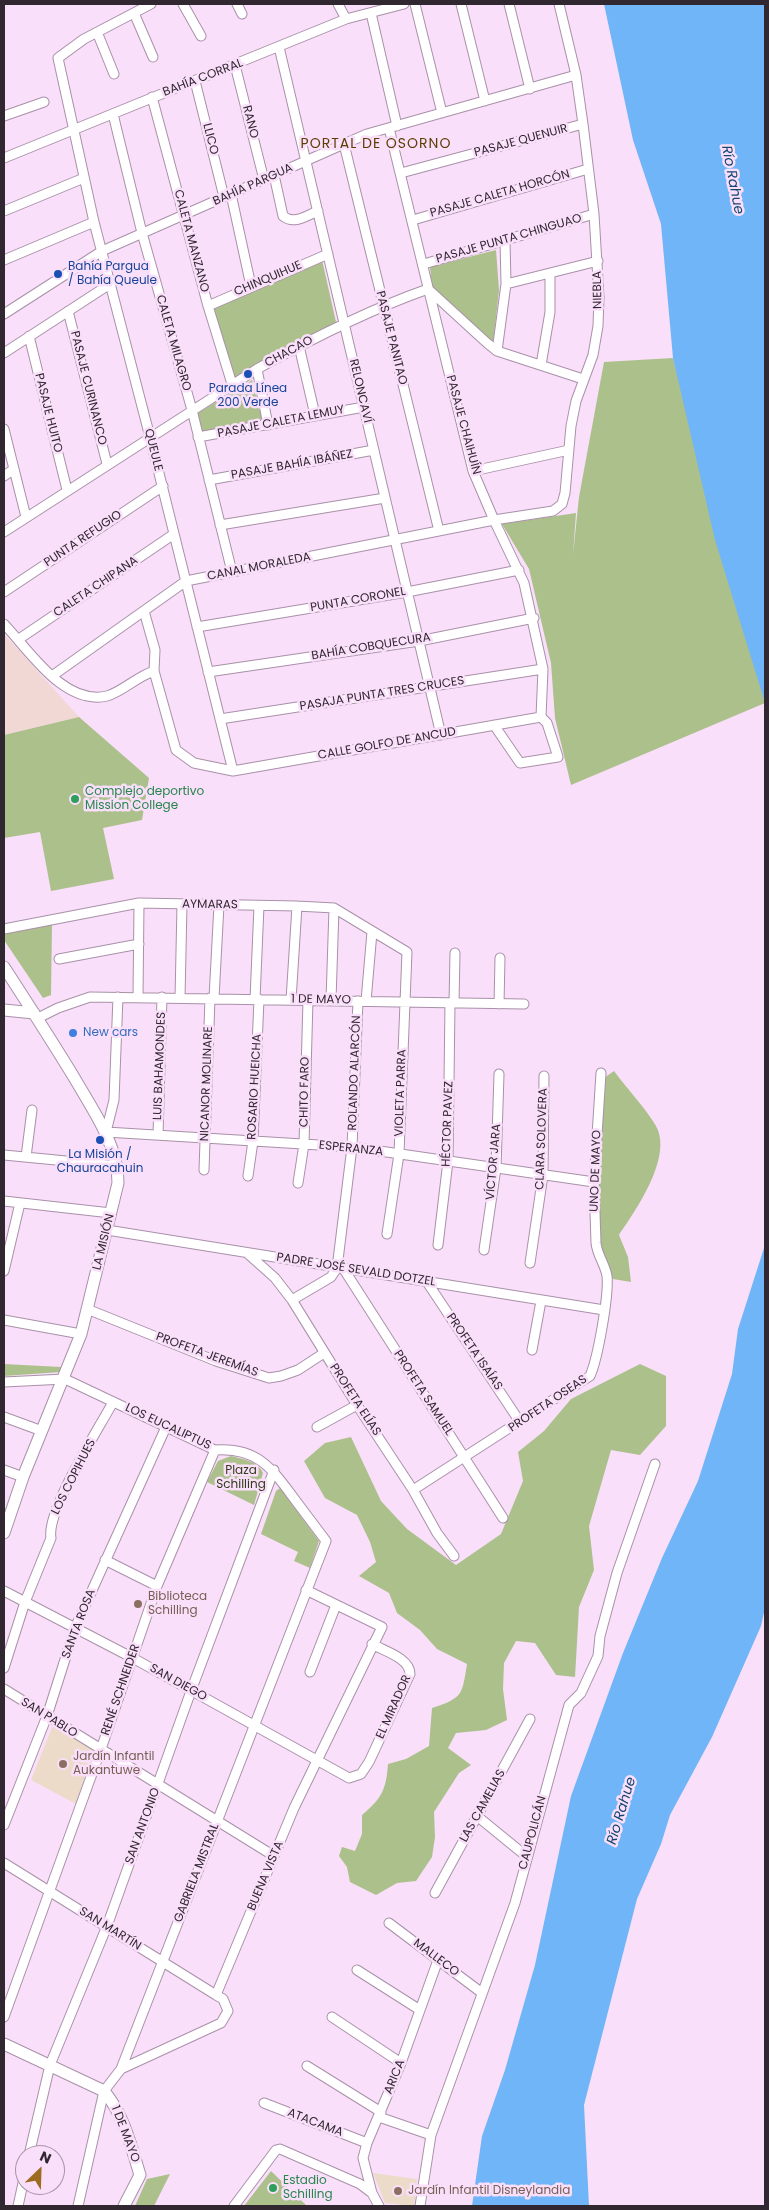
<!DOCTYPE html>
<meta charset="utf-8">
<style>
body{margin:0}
#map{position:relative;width:769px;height:2210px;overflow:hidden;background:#f9dff9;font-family:Poppins,sans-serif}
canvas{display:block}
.frame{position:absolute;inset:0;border:5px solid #312731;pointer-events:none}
.north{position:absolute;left:15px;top:2145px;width:50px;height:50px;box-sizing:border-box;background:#f9dff9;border:1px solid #a995a9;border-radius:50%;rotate:24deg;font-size:14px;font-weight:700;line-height:20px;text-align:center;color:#312731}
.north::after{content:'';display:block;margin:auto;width:18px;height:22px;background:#9d6c20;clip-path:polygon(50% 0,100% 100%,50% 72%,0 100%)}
</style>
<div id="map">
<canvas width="769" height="2210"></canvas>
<div class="frame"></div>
<div class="north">N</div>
</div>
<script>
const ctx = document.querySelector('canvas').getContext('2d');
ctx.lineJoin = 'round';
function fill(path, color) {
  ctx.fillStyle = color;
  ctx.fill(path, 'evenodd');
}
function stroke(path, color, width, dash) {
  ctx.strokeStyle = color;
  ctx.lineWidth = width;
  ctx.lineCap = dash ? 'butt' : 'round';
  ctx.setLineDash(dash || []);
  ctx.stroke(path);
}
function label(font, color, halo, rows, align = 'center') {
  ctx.font = font + ' Poppins,sans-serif';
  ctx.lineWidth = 5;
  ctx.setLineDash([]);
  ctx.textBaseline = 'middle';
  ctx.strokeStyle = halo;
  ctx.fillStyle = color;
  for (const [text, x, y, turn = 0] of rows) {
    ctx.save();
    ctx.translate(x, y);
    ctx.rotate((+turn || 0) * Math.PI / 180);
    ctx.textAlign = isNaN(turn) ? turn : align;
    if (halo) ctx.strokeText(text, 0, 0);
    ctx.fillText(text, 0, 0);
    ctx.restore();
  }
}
const commercial = new Path2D(`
 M4,634l75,83 -75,18z`);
const education = new Path2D(`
 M53,1725l41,23 -18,56 -45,-24z
 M373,2173l44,6 -3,27 -29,-3z`);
const green = new Path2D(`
 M496,250l3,40 -6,54 -61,-58 -2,-19z
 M322,260l14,62 -102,56 -21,-70z
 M673,358l92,345 -194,82 -16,-67 -4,-55 -22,-94 -27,-45 74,-11 -3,42 6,-58 25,-135z
 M252,380l11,42 -61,10 -4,-19z
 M79,717l70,61 -7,42 -39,8 11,51 -63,12 -11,-59 -36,6v-103z
 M52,923l-1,72 -8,3 -39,-58v-7z
 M614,1071c13,18 31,36 42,55 17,31 -20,84 -37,109l9,22 3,25 -18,-3 -14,-31v-76l5,-94z
 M4,1364l57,3v5l-57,4z
 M640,1364l26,12v50l-26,29 -29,-5 -22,76 5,44 -15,37 -4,70 -19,-2 -21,-32 -19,-2 -12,22 -1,26 4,31 -21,10 -30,3 -8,15 23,17 -12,8 -25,39 1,25 -3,20 -16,24 -19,2 -21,12 -26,-13 -3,-15 -8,-11 3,-9 13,4 7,-17v-19c20,-17 24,-25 26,-51l18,-5 23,-13 3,-38c31,-10 30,-13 35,-44l-30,-15 -17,-19 -23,-17 -8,-20 -30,-17 17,-14 -6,-20 -13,-27 -32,-17 -21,-37 21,-18 26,-6 30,64 26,28 49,36 45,-31 22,-53 -5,-29 26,-21 27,-32z
 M231,1456c11,3 27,5 32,17l-9,32 -47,-23 11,-21z
 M280,1488l39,53 -9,27 -16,-7 4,-9 -37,-18 15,-43z
 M271,2171l36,35h-63z
 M170,2174l-16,32h-19l12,-27z`);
const water = new Path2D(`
 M604,4h161v699l-50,-163 -42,-182 -12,-134 -28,-84z
 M765,1245v363l-4,18 -49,111 -42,78 -9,29 -24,55 -53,206 5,101h-117l10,-70 23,-66 30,-105 36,-169 52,-143 39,-95 36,-77 34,-107 6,-45z`);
const minor = new Path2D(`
 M151,4l-67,35 -26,19 36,164 56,215 83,334
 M183,4l18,32
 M237,4l5,10
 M338,4l8,15
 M415,4l27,109
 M461,4l24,97
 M509,4l21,85
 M134,13l19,44
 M371,13l26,113
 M97,32l17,42
 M279,47l162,688
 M235,65l29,115
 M195,81l29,116
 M152,97l56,209 24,78
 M113,114l29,119 50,177 40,162
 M4,116l40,-14
 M389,128l84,343 21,49 30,63 19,86 -2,48
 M344,144l95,387
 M4,158l342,-139 58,-15
 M401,173l182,-49
 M274,175l9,41c11,9 23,0 35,-5
 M231,194l20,92
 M4,211l80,-33
 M413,220l175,-51
 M4,260l90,-38
 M424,264l170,-50
 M506,284l92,-23
 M208,306l120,-52
 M68,311l39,153
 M4,314l98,-63 242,-107 23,-10 209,-59
 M29,336l38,154
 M299,346l16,69
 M497,351l9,-67 -1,-44
 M4,353l106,-69
 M541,365l9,-53v-39
 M257,369l11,56
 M4,429l22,88
 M198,437l166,-30
 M473,471l96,-21
 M4,476l10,-7
 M209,480l165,-30
 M220,525l165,-27
 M4,532l253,-163c56,-31 111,-59 171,-80l59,54 10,8 86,28
 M4,592l159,-106
 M144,611l11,39 -1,21 22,79 18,13 39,8 308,-54
 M4,624c25,26 60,82 103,72 13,-3 31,-20 47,-25
 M197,627l210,-35 112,-22
 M19,639l155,-105
 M208,672l211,-31 115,-23
 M52,676l134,-95 308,-61 59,-9 9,-7 3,-11 6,-67 5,-25 17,-46 5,-29 1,-29 -5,-83 -11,-90 -7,-49 -17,-71
 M220,719l323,-50
 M494,725l26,38 38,-6 -11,-34 -6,-6
 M4,929l135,-26 158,3 37,2 73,44 -8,202 -12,80
 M59,959l80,-15
 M118,997l-4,103 -8,32 246,15 242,35
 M138,997l1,-94
 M180,998l2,-93
 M214,998l5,-93
 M255,999l4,-93
 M291,1000l6,-94
 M331,1000l3,-92
 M366,1001l6,-69
 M454,1003l1,-50
 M499,1004l1,-46
 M38,1018l20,-10 32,-11 434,7
 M158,1135l4,-138
 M4,1155l114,11
 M26,1157l6,-47
 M204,1170l6,-172
 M248,1176l5,-35 6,-142
 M298,1183l6,-39 4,-144
 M4,1201l107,12
 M107,1230l497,80
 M438,1245l10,-84 2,-158
 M484,1250l12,-82 3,-94
 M247,1253l28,25 17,22 65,105 56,85 24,43 17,23
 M530,1263l13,-88 1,-99
 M343,1268l160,250
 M4,1271l16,-68
 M427,1282l93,140
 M292,1300l39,-23 6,-9 15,-121 6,-146
 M87,1309l129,52 53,17 12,-2 17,-6 26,-17
 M4,1320l77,14
 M532,1350l9,-49
 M4,1382l61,-3 150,71c41,-3 56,17 78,47 11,15 22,29 33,44l-205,528 -17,22 -26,115
 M4,1417l38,14
 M317,1427l40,-22
 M4,1470l19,7
 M413,1490l177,-114c8,-18 19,-81 17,-100 -2,-12 -10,-21 -11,-33l-2,-61 7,-109
 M105,1560l52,26
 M4,1591l127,66 218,121 12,-4 8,-12 41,-88c0,-16 -26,-23 -38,-30
 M4,1668l21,-66 26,-64c-5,-27 47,-108 62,-136
 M310,1672l26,-67
 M4,1689l270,167
 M477,1816l49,40
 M4,1825l43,-109 28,-88 91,-201
 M4,1863l212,132
 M435,1893l95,-174
 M389,1923l93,70
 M357,1970l63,40
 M4,2017l97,-268 56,-163 58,-136
 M332,2017l69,46
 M307,2066l74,46
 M121,2069l100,-46 7,-12 -5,-12 -7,-4 78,-187 88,-181 -76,-37
 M264,2103l103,40
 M379,2117l52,18
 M29,2155l21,-90 57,-139 84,-235 83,-221
 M372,2193l-9,-35 4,-15 34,-80 37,-103
 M18,2206l7,-32
 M234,2206l42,-56 4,-1 80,35 12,9 7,13
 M420,2206l11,-71 84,-232 54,-198 12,-12 17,-37 2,-20 17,-63 38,-109`);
const tertiary = new Path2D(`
 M4,967c24,37 48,74 71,112 19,33 43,66 43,104l-37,151 -58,143 -19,56
 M4,1010l30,3
 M4,2044l100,47c20,24 27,55 36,84l-16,31`);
const markers = [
 [58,274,5,"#1a4fb4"],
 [248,374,5,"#1a4fb4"],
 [75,799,5,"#2e9e5b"],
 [73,1033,5,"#3f7fe0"],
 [100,1140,5,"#1a4fb4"],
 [138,1604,5,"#8d6e63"],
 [63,1764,5,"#8d6e63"],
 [273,2188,5,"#2e9e5b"],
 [398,2191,5,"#8d6e63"]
];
const streetNames = [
 ["BAHÍA CORRAL",203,78,-21],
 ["RANO",250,122,76],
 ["LLICO",210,139,76],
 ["PASAJE QUENUIR",521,141,-15],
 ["BAHÍA PARGUA",253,185,-24],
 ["PASAJE CALETA HORCÓN",500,194,-16],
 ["PASAJE PUNTA CHINGUAO",509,239,-16],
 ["CALETA MANZANO",191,241,75],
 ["CHINQUIHUE",268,279,-23],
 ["NIEBLA",598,290,-91],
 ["PASAJE PANITAO",391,338,76],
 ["CALETA MILAGRO",173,343,74],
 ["CHACAO",289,352,-28],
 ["PASAJE CURINANCO",88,388,76],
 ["RELONCAVÍ",360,391,77],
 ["PASAJE HUITO",48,413,76],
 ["PASAJE CALETA LEMUY",281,422,-11],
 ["PASAJE CHAIHUÍN",463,425,75],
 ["QUEULE",153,450,76],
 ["PASAJE BAHÍA IBÁÑEZ",292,465,-10],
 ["PUNTA REFUGIO",83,539,-34],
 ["CANAL MORALEDA",259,567,-11],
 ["CALETA CHIPANA",96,587,-34],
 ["PUNTA CORONEL",358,600,-10],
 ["BAHÍA COBQUECURA",371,647,-9],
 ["PASAJA PUNTA TRES CRUCES",382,694,-9],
 ["CALLE GOLFO DE ANCUD",387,744,-10],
 ["AYMARAS",210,905,1],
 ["1 DE MAYO",321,1000,1],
 ["LUIS BAHAMONDES",160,1066,-88],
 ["ROLANDO ALARCÓN",355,1073,-88],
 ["NICANOR MOLINARE",207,1084,-88],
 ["ROSARIO HUEICHA",255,1087,-87],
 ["CHITO FARO",305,1092,-89],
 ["VIOLETA PARRA",401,1093,-88],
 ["HÉCTOR PAVEZ",448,1124,-88],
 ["CLARA SOLOVERA",542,1139,-88],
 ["ESPERANZA",351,1149,6],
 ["VÍCTOR JARA",494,1162,-85],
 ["UNO DE MAYO",596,1171,-88],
 ["LA MISIÓN",104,1242,-76],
 ["PADRE JOSÉ SEVALD DOTZEL",356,1270,9],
 ["PROFETA ISAÍAS",474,1352,56],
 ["PROFETA JEREMÍAS",207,1355,20],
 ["PROFETA SAMUEL",423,1393,57],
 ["PROFETA ELÍAS",355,1400,57],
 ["PROFETA OSEAS",548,1404,-34],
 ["LOS EUCALIPTUS",168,1427,25],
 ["LOS COPIHUES",74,1477,-63],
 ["SANTA ROSA",79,1624,-69],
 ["SAN DIEGO",178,1683,29],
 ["RENÉ SCHNEIDER",121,1690,-71],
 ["EL MIRADOR",394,1707,-66],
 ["SAN PABLO",49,1718,32],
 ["LAS CAMELIAS",483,1806,-61],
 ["SAN ANTONIO",143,1826,-70],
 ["CAUPOLICÁN",533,1833,-75],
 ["GABRIELA MISTRAL",197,1873,-69],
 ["BUENA VISTA",266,1876,-67],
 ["SAN MARTÍN",110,1929,32],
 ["MALLECO",436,1958,37],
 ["ARICA",395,2077,-68],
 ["ATACAMA",315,2123,21],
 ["1 DE MAYO",125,2134,69]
];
const transitNames = [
 ["Bahía Pargua",68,267,"left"],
 ["/ Bahía Queule",68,281,"left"],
 ["Parada Línea",248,389],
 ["200 Verde",248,403],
 ["La Misión /",100,1155],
 ["Chauracahuin",100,1169]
];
const leisureNames = [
 ["Complejo deportivo",85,792],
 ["Mission College",85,806],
 ["Estadio",283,2181],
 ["Schilling",283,2195]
];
const shopNames = [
 ["New cars",83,1033]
];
const parkNames = [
 ["Plaza",241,1471],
 ["Schilling",241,1485]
];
const educationNames = [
 ["Biblioteca",148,1597],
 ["Schilling",148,1611],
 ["Jardín Infantil",73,1757],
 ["Aukantuwe",73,1771],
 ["Jardín Infantil Disneylandia",408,2191]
];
const neighbourhoodNames = [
 ["PORTAL DE OSORNO",376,144]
];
const waterNames = [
 ["Río Rahue",732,180,79],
 ["Río Rahue",622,1811,-73]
];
fill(commercial, '#f2d8d5');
fill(education, '#eddbca');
fill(green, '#acc08b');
fill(water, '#6fb5f7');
stroke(minor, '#a991a9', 11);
stroke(tertiary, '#a991a9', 13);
stroke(minor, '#fff', 9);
stroke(tertiary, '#fff', 11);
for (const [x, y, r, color] of markers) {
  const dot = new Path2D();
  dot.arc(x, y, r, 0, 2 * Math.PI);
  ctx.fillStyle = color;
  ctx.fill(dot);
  stroke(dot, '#f9dff9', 2);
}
label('12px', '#312731', '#f9dff9', streetNames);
label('12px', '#164399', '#f9dff9', transitNames);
label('12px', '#27864d', '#f9dff9', leisureNames, 'left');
label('12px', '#366cbe', '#f9dff9', shopNames, 'left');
label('12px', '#313d19', '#f9dff9', parkNames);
label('12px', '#785e54', '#f9dff9', educationNames, 'left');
ctx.letterSpacing = '1px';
label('14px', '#5e3d05', '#f9dff9', neighbourhoodNames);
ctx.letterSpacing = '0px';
label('italic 14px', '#144671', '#f9dff9', waterNames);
</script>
